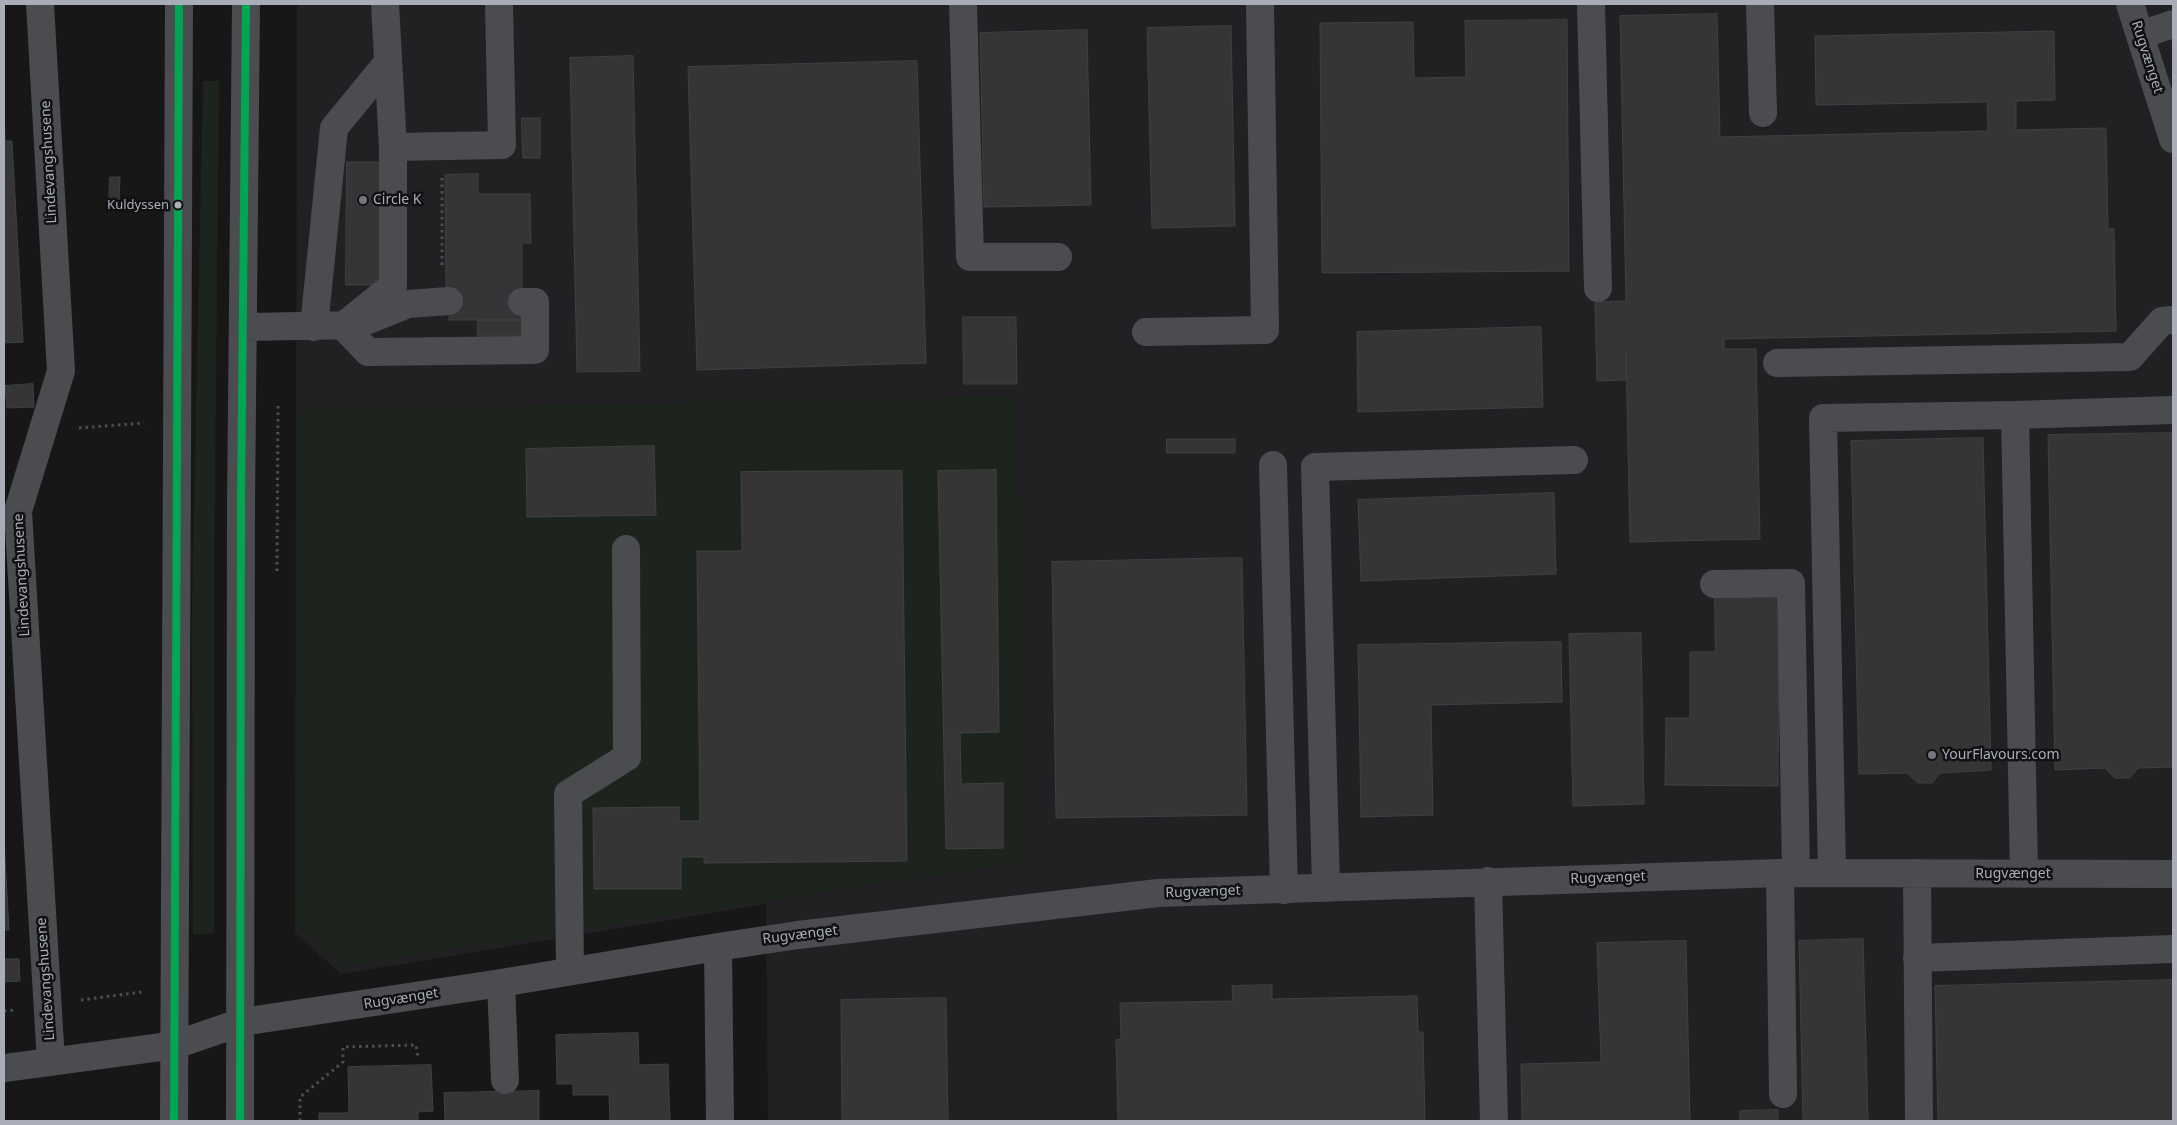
<!DOCTYPE html>
<meta charset="utf-8">
<style>
body{margin:0}
#map{position:relative;width:2177px;height:1125px;overflow:hidden;background:#171717;font-family:"Noto Sans",sans-serif}
canvas{display:block}
.frame{position:absolute;inset:0;border:5px solid #a8adb8;pointer-events:none}
</style>
<div id="map">
<canvas width="2177" height="1125"></canvas>
<div class="frame"></div>
</div>
<script>
const ctx = document.querySelector('canvas').getContext('2d');
ctx.lineJoin = 'round';
function fill(path, color) {
  ctx.fillStyle = color;
  ctx.fill(path, 'evenodd');
}
function stroke(path, color, width, dash) {
  ctx.strokeStyle = color;
  ctx.lineWidth = width;
  ctx.lineCap = dash ? 'butt' : 'round';
  ctx.setLineDash(dash || []);
  ctx.stroke(path);
}
function label(font, color, halo, rows, align = 'center') {
  ctx.font = font + ' "Noto Sans",sans-serif';
  ctx.lineWidth = 5;
  ctx.setLineDash([]);
  ctx.textBaseline = 'middle';
  ctx.strokeStyle = halo;
  ctx.fillStyle = color;
  for (const [text, x, y, turn = 0] of rows) {
    ctx.save();
    ctx.translate(x, y);
    ctx.rotate((+turn || 0) * Math.PI / 180);
    ctx.textAlign = isNaN(turn) ? turn : align;
    if (halo) ctx.strokeText(text, 0, 0);
    ctx.fillText(text, 0, 0);
    ctx.restore();
  }
}
const built = new Path2D(`
 M297,4h1876v1117h-1405l-2,-217 -425,70 -46,-41z`);
const green = new Path2D(`
 M203,81h16l-5,503v350h-21l-1,-328z
 M1017,396l10,465 -681,105 -51,-43 2,-513z`);
const building = new Path2D(`
 M1717,14l3,123 268,-6 -1,-29 -171,3 -1,-69 239,-5 1,69 -39,1v29l90,-2 2,101h6l2,102 -392,8v10h32l4,190 -130,3 -4,-190v28l-29,1 -2,-79 31,-1 -6,-285z
 M1567,20l2,251 -247,2 -2,-250 93,-1 1,56 52,-1 -1,-56z
 M1231,26l4,200 -83,2 -5,-200z
 M1087,30l4,175 -107,2 -4,-174z
 M633,56l7,315 -63,1 -7,-314z
 M917,61l9,302 -229,7 -9,-303z
 M4,113l1,28h7l11,201 -19,1z
 M522,118h18v40h-17z
 M347,162h41l-1,123h-41z
 M478,174v20h52l1,49h-9v77h-73v-19l-3,-8 -1,-118z
 M110,177h10l-1,23h-10z
 M963,317h53l1,67h-53z
 M478,320h44v16h-44z
 M1541,327l2,80 -185,5 -1,-80z
 M33,384l1,23 -27,1 -2,-22z
 M2173,433v334l-35,1 -8,10h-15l-10,-10 -50,2 -7,-335z
 M1983,438l8,332 -51,3 -8,10h-14l-11,-10 -48,1 -8,-333z
 M1167,439h68v14h-68z
 M654,446l2,69 -129,2 -1,-68z
 M996,470l3,262 -39,1 1,51 42,-1v65l-57,1 -8,-378z
 M902,471l5,390 -203,2v-6h-23v32h-87l-1,-81 86,-1v14h21l-3,-270h45l-1,-79z
 M1554,493l2,81 -195,7 -3,-81z
 M1242,558l5,257 -191,3 -4,-256z
 M1715,597h64l-1,189 -113,-1 1,-67h24v-66h25z
 M1641,633l3,171 -71,2 -4,-172z
 M1561,642l1,60 -131,3 2,110 -72,2 -3,-172z
 M4,841l5,89h-5z
 M1863,939l5,182h-65l-4,-180z
 M1686,941l4,180h-168l-1,-57 80,-2 -4,-119z
 M4,959h15l1,22 -16,1z
 M2173,980v141h-235l-3,-135z
 M1272,985v14l145,-3 1,36h5l2,89h-307l-2,-81 5,-1 -1,-36 113,-2 -1,-15z
 M946,998l2,123h-106l-1,-121z
 M638,1033l1,32 29,-1 2,57h-73h13l-1,-26h-36v-11h-16l-1,-49z
 M431,1065l2,46 -15,1v9h-99v-8h30l-1,-46z
 M539,1091v30h-94l-1,-28z
 M1778,1110v11h-38v-10z`);
const minorTunnel = new Path2D(`
 M449,301l73,1`);
const path = new Path2D(`
 M442,178v91
 M79,428l65,-5
 M277,571l1,-169
 M81,1000l61,-8
 M4,1011l11,-1
 M300,1121v-24l43,-35v-15l73,-2 2,12`);
const minor = new Path2D(`
 M40,4l21,367 -43,140 33,551
 M963,4l7,253h88
 M1591,4l7,284
 M1760,4l3,109
 M2130,4l43,135
 M2140,35l33,-11
 M393,147l109,-2 -3,-141
 M343,326l50,-40v-139l-8,-143
 M343,326l25,26 167,-2v-48h-13
 M244,327l112,-2 52,-21 41,-3
 M314,327l20,-199 54,-66
 M1146,332l119,-2 -5,-326
 M1777,363l353,-6 32,-36 11,-1
 M2015,415l158,-5
 M1273,465l11,425
 M1714,584l77,-1 5,290
 M1780,873l3,221
 M1832,873l-9,-455 192,-3 9,459
 M1917,873l2,248
 M1488,881l6,240
 M1326,888l-11,-421 259,-7
 M718,947l2,174
 M1917,958l256,-9
 M570,970l-2,-176 59,-37 -1,-208
 M501,983l4,97
 M4,1068l171,-23 67,-23 259,-39 217,-36 80,-12 360,-42 622,-20 393,1
 M174,1121l5,-1117
 M240,1121l1,-617 5,-500`);
const bus1 = new Path2D(`
 M174,1121l5,-1117
 M240,1121l1,-617 5,-500`);
const markers = [
 [363,200,5,"#757880"],
 [178,205,4.5,"#a8adb8"],
 [1932,755,5,"#757880"]
];
const busNames = [
 ["Kuldyssen",169,205]
];
const streetNames = [
 ["Rugvænget",2147,57,72],
 ["Lindevangshusene",49,162,-93],
 ["Lindevangshusene",22,575,-93],
 ["Rugvænget",2013,874],
 ["Rugvænget",1608,878,-2],
 ["Rugvænget",1203,892,-2],
 ["Rugvænget",800,935,-7],
 ["Lindevangshusene",46,979,-94],
 ["Rugvænget",401,999,-9]
];
const poiNames = [
 ["Circle K",373,200],
 ["YourFlavours.com",1942,755]
];
fill(built, '#212123');
fill(green, '#1d241e');
fill(building, '#353536');
stroke(building, '#3f4043', 1);
stroke(minorTunnel, '#343537', 28, [28, 14]);
stroke(path, '#4d4e52', 3, [2.5, 4]);
stroke(minor, '#4b4c50', 28);
stroke(bus1, '#00a651', 8);
for (const [x, y, r, color] of markers) {
  const dot = new Path2D();
  dot.arc(x, y, r, 0, 2 * Math.PI);
  ctx.fillStyle = color;
  ctx.fill(dot);
  stroke(dot, '#111113', 2);
}
label('13px', '#a8adb8', '#111113', busNames, 'right');
label('14px', '#a8adb8', '#111113', streetNames);
label('14px', '#a8adb8', '#111113', poiNames, 'left');
</script>
